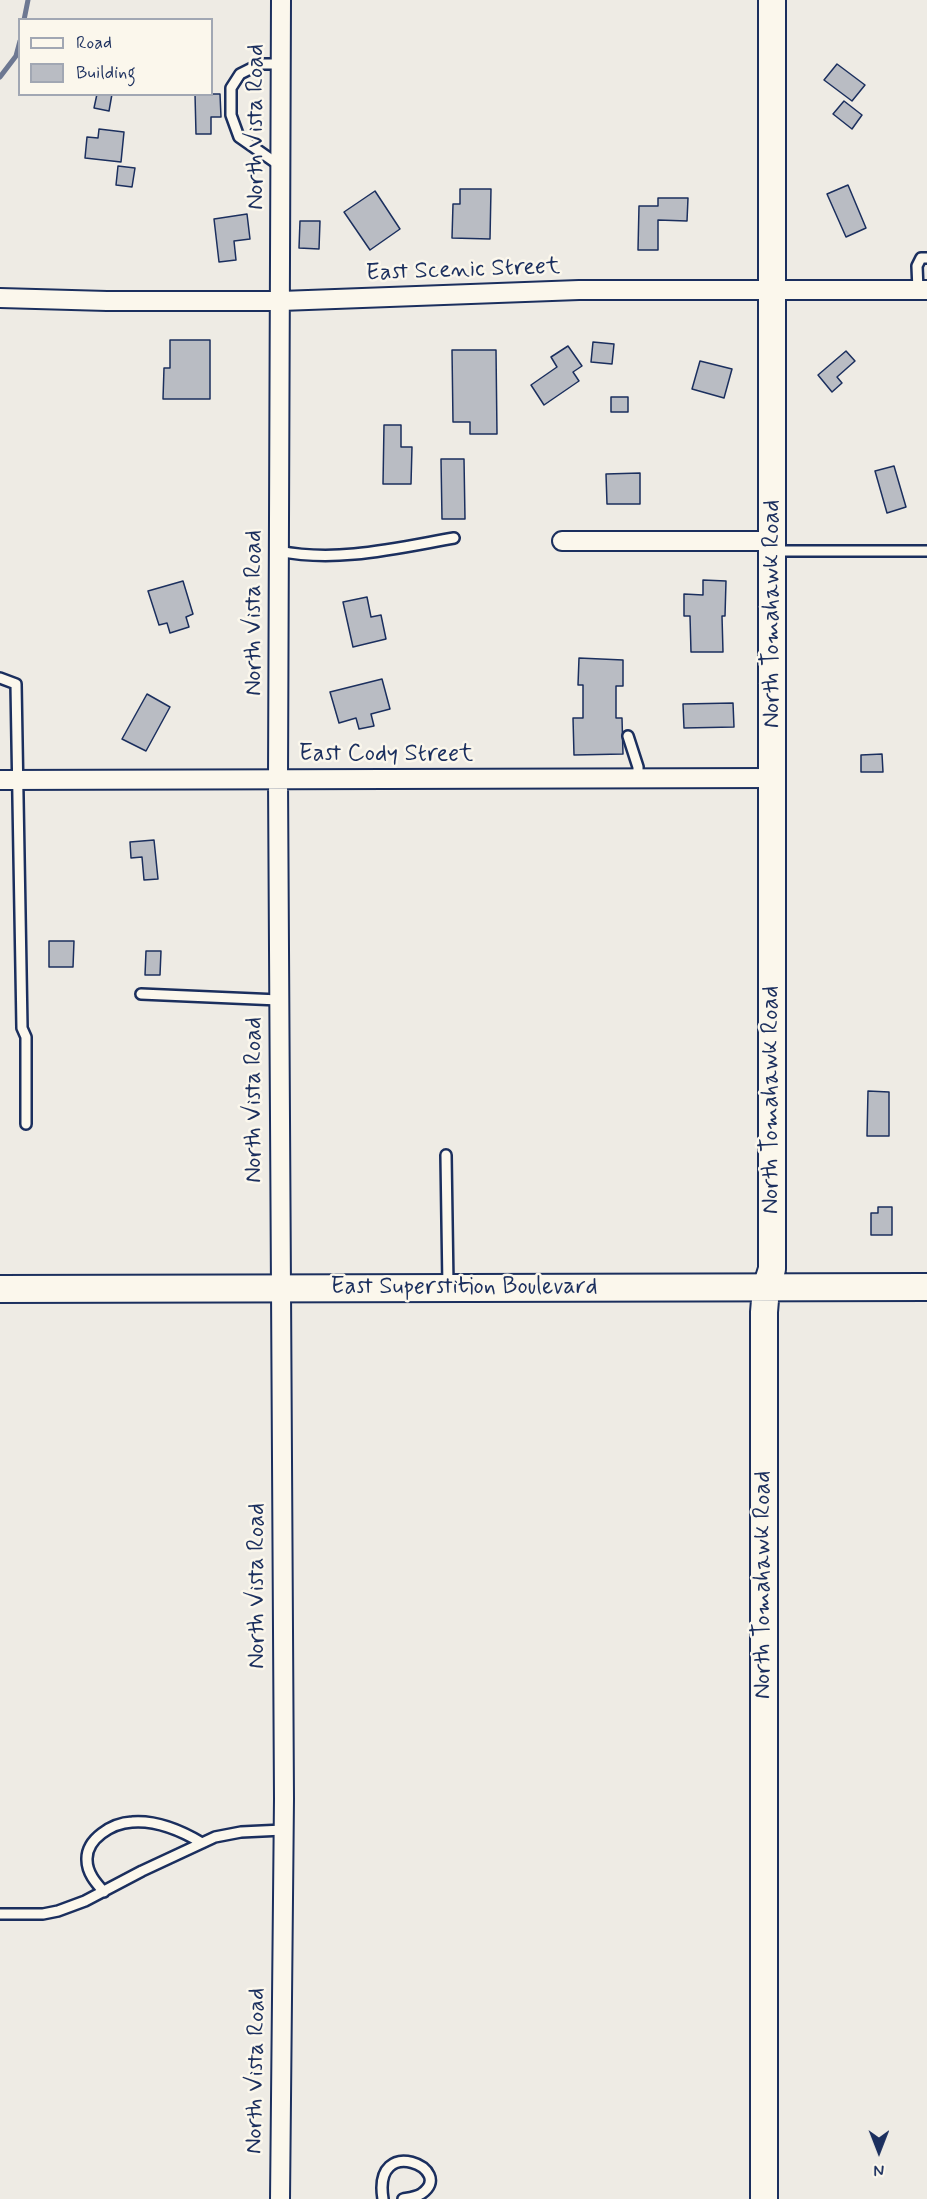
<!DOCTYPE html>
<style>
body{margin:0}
#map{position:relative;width:927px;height:2199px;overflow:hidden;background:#eeebe4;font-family:Mynerve,sans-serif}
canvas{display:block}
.legend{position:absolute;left:18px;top:18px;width:195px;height:78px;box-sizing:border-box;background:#fbf7ec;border:2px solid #a1a7b3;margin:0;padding:8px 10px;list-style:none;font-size:18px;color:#1b2f5e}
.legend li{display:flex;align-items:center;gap:12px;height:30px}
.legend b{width:30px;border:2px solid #a1a7b3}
.north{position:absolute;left:849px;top:2121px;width:60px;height:60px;-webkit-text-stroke:4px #fbf7ec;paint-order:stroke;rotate:180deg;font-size:16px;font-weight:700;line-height:24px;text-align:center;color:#1b2f5e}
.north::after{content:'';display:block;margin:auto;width:21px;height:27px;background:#1b2f5e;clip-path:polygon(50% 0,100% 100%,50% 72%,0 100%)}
</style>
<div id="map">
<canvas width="927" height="2199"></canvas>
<ul class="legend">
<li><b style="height:8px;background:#fbf7ec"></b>Road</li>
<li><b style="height:16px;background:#b9bcc3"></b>Building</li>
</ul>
<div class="north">N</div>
</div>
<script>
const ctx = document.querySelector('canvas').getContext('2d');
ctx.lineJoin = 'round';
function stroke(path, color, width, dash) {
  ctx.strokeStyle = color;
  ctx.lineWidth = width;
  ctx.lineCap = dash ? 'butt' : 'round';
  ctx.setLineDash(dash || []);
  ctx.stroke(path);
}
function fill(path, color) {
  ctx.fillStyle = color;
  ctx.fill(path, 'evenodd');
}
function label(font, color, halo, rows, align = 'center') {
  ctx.font = font + ' Mynerve,sans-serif';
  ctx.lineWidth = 5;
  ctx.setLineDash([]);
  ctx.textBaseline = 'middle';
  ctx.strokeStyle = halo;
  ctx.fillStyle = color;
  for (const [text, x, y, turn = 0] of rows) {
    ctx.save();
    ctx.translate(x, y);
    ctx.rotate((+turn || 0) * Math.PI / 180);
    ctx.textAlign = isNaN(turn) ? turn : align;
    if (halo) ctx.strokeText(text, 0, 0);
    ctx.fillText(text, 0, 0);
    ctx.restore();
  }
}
const stream = new Path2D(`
 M24,20l4,-20
 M0,77l16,-21 4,-15`);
const building = new Path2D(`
 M837,64l28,21 -13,16 -28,-21z
 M97,94h15l-3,17 -15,-3z
 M195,94h25l1,23h-10v17h-15z
 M844,101l18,14 -10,14 -19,-15z
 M99,129l25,3 -3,30 -36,-4 2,-21 11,1z
 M118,166l17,2 -3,19 -16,-2z
 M848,185l18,43 -20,9 -19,-43z
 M460,189h31l-1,50 -38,-1 1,-34h7z
 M375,191l25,38 -30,21 -26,-38z
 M658,198h30l-1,23 -29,-1v30h-20l1,-44h19z
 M247,214l3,25 -16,2 2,19 -17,2 -5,-43z
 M300,221h20l-1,28 -20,-1z
 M170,340h40v59h-47l1,-31h6z
 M593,342l21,2 -2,20 -21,-2z
 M568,346l14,20 -9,6 6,9 -35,24 -13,-20 26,-18 -6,-10z
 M452,350h44l1,84h-27v-12h-17z
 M846,351l9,10 -18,16 5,6 -10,9 -14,-17z
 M700,361l32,8 -8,29 -32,-9z
 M611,397h17v15h-17z
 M384,425h17v22h11l-1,37h-28z
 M441,459h23l1,60h-23z
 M894,466l12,41 -19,6 -12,-42z
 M640,473v31h-33l-1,-30z
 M703,580l23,1 -1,35h-3l1,36h-32l-1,-36h-6v-22l19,1z
 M183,581l10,33 -7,3 3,10 -19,6 -3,-10 -8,2 -11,-34z
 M367,597l4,20 10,-2 5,24 -33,8 -10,-45z
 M579,658l44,2v26h-7v32h6l1,36 -49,1 -1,-37h10v-33h-5z
 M382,679l8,30 -19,5 3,12 -15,3 -3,-11 -17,5 -9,-31z
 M147,694l23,13 -24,44 -24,-12z
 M733,703l1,24 -50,1 -1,-24z
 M882,754l1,18h-22v-17z
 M154,840l4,39 -14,1 -2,-23 -11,1 -1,-16z
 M49,941h25l-1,26h-24z
 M146,951h15l-1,24h-15z
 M868,1091l21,1v44h-22z
 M878,1207h14v28h-21v-22h7z`);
const lane = new Path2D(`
 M279,165l-40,-28 -8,-22v-27l9,-14 20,-10h21
 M918,290l-1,-24 4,-8h6
 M279,551c58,12 118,-3 175,-13
 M774,551h153
 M0,678l16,6 6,344 4,9v87
 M628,736l10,31v12
 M141,994l138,6
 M446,1155l2,131
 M104,1892c-8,-9 -17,-19 -17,-32 -1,-21 25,-37 45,-38 24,-2 50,9 70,21
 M0,1914h43l15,-3 27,-10 57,-30 73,-34 26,-5 42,-2
 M383,2199c-11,-67 75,-29 38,-5 -5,3 -13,4 -18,5`);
const street = new Path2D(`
 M0,298l107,3h174l298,-11h348
 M562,541h210
 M0,780l773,-2
 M280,2199l4,-401 -6,-1019 3,-779`);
const secondary = new Path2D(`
 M0,1289l927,-2
 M764,2199v-887l2,-24 6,-19v-1269`);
const streetNames = [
 ["North Vista Road",257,127,-90],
 ["East Scenic Street",463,271,-2],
 ["North Vista Road",255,613,-90],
 ["North Tomahawk Road",773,614,-90],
 ["East Cody Street",386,755],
 ["North Vista Road",255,1100,-90],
 ["North Tomahawk Road",772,1100,-90],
 ["East Superstition Boulevard",464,1288],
 ["North Tomahawk Road",764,1585,-90],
 ["North Vista Road",258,1586,-90],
 ["North Vista Road",257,2071,-89]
];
stroke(stream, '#6d7892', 5);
fill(building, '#b9bcc3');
stroke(building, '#1b2f5e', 1.5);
stroke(lane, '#1b2f5e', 14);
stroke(street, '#1b2f5e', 22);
stroke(secondary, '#1b2f5e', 30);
stroke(lane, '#fbf7ec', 9);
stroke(street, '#fbf7ec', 18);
stroke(secondary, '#fbf7ec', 26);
label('24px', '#1b2f5e', '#fbf7ec', streetNames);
</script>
